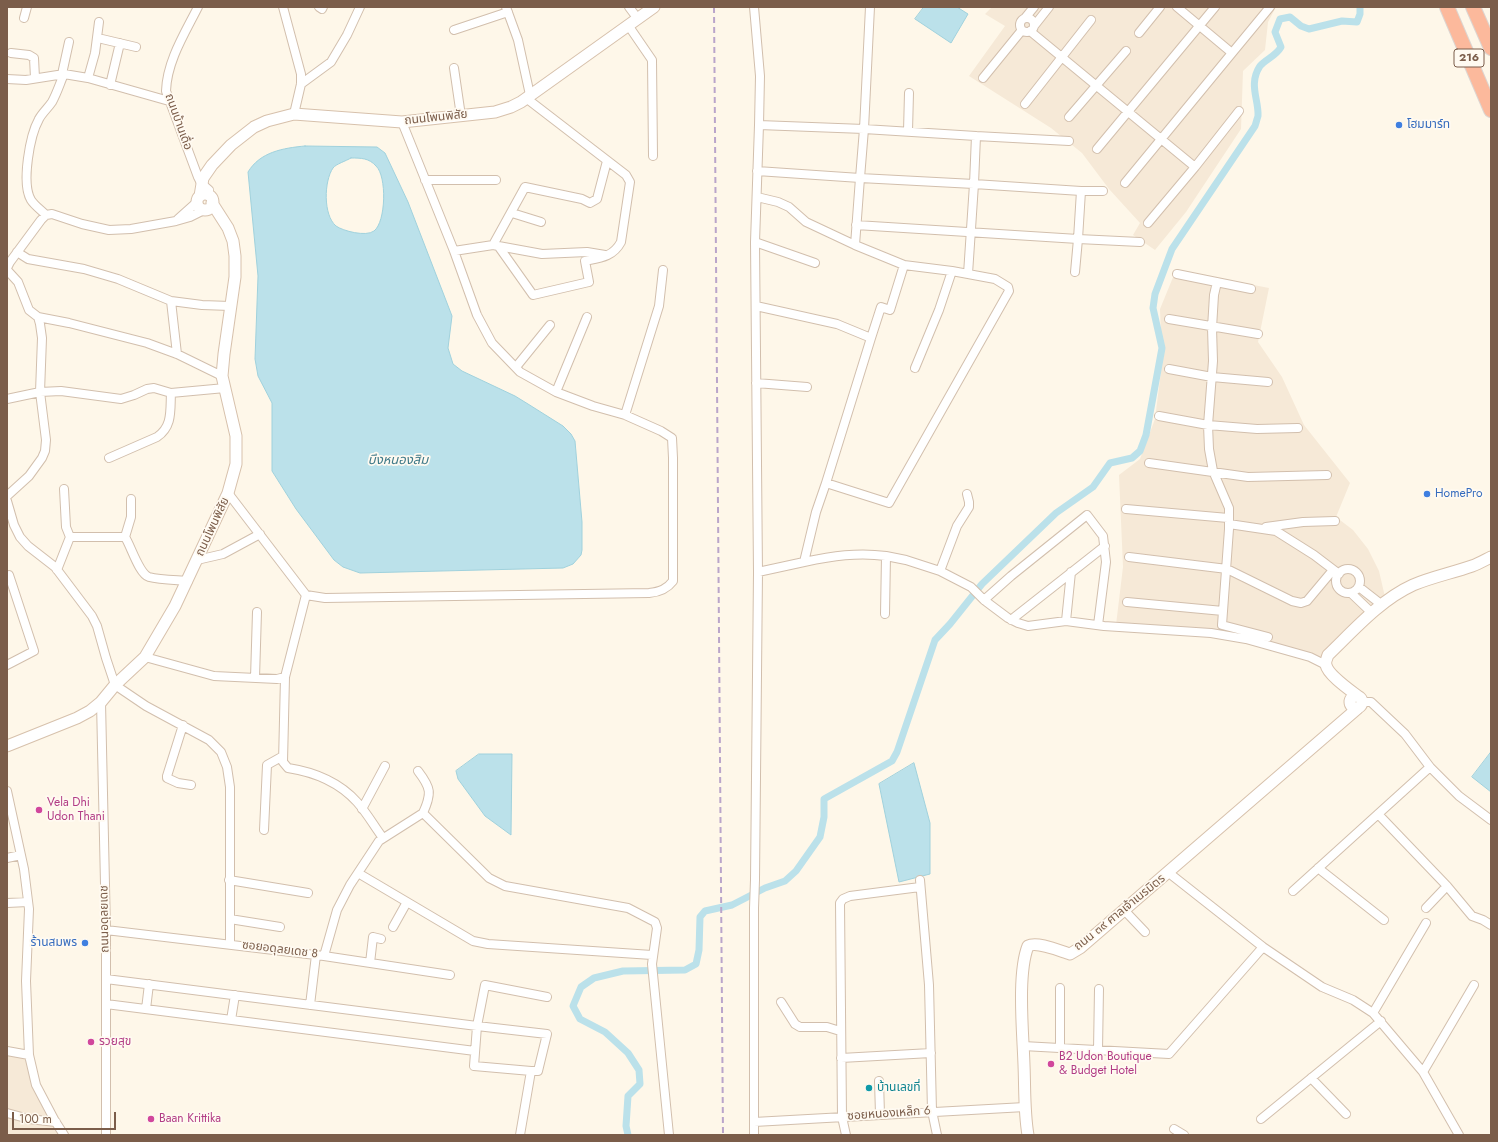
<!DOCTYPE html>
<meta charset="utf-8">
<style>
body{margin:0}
#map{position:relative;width:1498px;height:1142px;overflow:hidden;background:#fef7e9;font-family:Jost,sans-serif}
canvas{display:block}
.frame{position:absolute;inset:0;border:8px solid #7b5d4a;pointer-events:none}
.scale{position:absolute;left:12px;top:1112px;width:104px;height:18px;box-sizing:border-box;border:2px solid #7b5d4a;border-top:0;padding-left:5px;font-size:12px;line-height:14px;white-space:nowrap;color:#7b5d4a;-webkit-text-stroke:3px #fffaf1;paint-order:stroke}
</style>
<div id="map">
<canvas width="1498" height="1142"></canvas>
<div class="frame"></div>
<div class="scale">100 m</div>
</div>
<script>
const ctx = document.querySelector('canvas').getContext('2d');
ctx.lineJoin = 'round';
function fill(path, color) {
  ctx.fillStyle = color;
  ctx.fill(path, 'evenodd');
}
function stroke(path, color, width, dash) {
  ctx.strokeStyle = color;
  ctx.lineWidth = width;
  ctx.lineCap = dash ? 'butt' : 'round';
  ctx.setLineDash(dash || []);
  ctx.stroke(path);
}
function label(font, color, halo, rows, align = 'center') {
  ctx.font = font + ' Jost,"Noto Sans Thai",sans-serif';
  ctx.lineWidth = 3.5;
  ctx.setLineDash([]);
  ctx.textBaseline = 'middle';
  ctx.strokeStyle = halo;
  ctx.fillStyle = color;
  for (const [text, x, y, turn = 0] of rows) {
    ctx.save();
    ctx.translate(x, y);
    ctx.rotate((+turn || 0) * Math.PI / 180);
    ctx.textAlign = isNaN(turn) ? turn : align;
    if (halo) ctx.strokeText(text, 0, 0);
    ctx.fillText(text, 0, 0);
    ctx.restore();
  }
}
const residential = new Path2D(`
 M992,7h284l-8,15 -3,28 -22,21 -2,58 -55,83 -31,38 -22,-15 7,-12 -31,-34 -27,-36 -31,-25 -82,-52 36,-50 -20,-12z
 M1176,270l93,18 -11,54 24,35 22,48 46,58 -14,34 17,13 15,19 11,22 6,26 -64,60 -88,-22 -117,-10 7,-58 -4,-92 21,-16 15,-40 7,-56 -2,-54z
 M7,1054l19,3 35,78h-54z`);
const water = new Path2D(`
 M924,7h33l11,7 -17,29 -36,-24z
 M305,146l72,1 8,6 23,49 44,114 -4,32 5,16 9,7 53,25 13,8 35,22 8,8 4,7 7,81v28l-1,5 -8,9 -10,4 -203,5 -17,-6 -9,-7 -38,-51 -24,-38v-68l-14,-27 -3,-17 3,-83 -10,-104c12,-20 35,-24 57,-26zM351,158c10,0 18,0 25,8 11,10 10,56 -2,65 -8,6 -31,0 -38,-5 -13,-11 -12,-45 -3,-58 3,-4 13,-7 18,-10z
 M1491,752v40l-19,-15z
 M479,754h33l-1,81 -26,-19 -27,-37 -2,-8z
 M914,763l16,60v51l-31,8 -20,-98z`);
const canal = new Path2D(`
 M628,1135l-2,-9 2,-30 12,-12 -1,-14 -11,-17 -23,-21 -25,-13 -7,-13 8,-19 13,-9 29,-7 62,-1 11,-6 3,-14 1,-33 5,-6 27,-6 33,-17 20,-7 11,-10 24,-34 4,-20v-18l68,-38 5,-9 38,-112 15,-16 32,-40 74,-71 37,-26 17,-24 22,-5 8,-7 6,-16 16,-87 -9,-40 2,-14 17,-45 83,-123c1,-3 2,-7 3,-10 1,-16 -10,-32 2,-50 6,-7 16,-10 21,-19l-6,-15 5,-13 10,-2 11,9 8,3 33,-8 15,1 3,-8v-7`);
const street = new Path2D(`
 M198,7c-13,26 -31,54 -32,84l32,86 3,6 8,7
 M283,7l18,67v10l-7,30
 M319,7l3,2 1,-2
 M506,7l12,33 12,55
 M629,7l9,12
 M754,7l6,69 -1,49 105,4 112,7
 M870,7l-6,122 -4,49 114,6 2,-48 93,5
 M1177,7l55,46 38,-46
 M1020 25a7 7 0 1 1 14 0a7 7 0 1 1-14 0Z
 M24,18l3,-11
 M1025,18l9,-11
 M628,25l24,35 1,96
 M1034,26l15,-19
 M454,30l54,-18
 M1030,31l165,136 44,-56
 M1139,33l21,-26
 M102,39l34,8
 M11,53l18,2 5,3 1,20
 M454,68l7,48
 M62,74l7,-32
 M88,78l7,-25 4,-31
 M983,78l39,-48
 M7,79l19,1 38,-6 24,4 81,23
 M301,84l30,-22 16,-27 13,-28
 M110,85l10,-42
 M1025,104l66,-84
 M1069,117l57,-66
 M759,125l-4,117 60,21
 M908,131l1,-38
 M1097,149l118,-142
 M425,180h71
 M1125,183l107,-130
 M1081,191h22
 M757,197l21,5 11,5 17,15 49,23 5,-67 -103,-7
 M512,213l29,9
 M46,215c-5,-5 -12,-10 -15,-15 -10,-17 -1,-65 8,-81 3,-6 9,-11 13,-17 5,-9 8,-19 12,-28
 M178,219l19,-17
 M1148,223l47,-56
 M856,225l222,14 -3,33
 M755,242l3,330 46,-10 12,-50 10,-29
 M493,245l32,-58 57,12 8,4 7,-4 10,-38
 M855,245l49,20 48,6 43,8 13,8 1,4 -120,212 -63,-20 45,-145
 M499,247l34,48 56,-13 -4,-21c15,-3 28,-4 36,-19l9,-60 -4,-7 -100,-77
 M454,251l39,-6 49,9 45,-2 18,3
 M17,252l11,7 56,10 34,10 53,22 31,4 28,1
 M7,268l3,-6 31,-42 5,-5 6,-1 30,10 27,6 22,-1 45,-8 14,-4 14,-7
 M7,270l11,12 11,28 9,7 2,7 2,14 -2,54 6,48 -1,11 -3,7 -13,18 -22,20
 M968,274l6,-90 107,7 -3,48 62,3
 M1177,274l74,15
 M1217,282l-3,13 -2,33 1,33 -5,64 1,24 4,22 16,37v21l-7,96 46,12
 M171,301l6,53
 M756,306l81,18 34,14 10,-31 9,3 14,-45
 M38,317l31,6 78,20 30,11 45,22
 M1169,319l89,15
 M516,367l34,-42
 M915,368l24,-58 13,-39
 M1169,369l43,8 56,5
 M756,383l51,4
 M556,392l31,-75
 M7,399l33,-7 21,-1 60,8 13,-4 13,-6 7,-1 17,5 54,-5
 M625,415l34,-109 4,-36
 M1159,416l49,9 49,4 41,-1
 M109,458l48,-21c16,-11 13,-27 14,-44
 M1149,463l99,14 79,-2
 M64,489l2,38 4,10
 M7,501l7,24 6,12 8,9 27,21 37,49 5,10 9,32 9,27 31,21 63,34 12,12 6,15 3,20v157
 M1126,509l102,9
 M1229,524l47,7 38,24 25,19
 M1266,527l37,-5 32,-1
 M125,537l6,-20v-18
 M886,556l20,4 34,11 17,-45 12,-19v-5l-2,-8
 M1129,557l98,12 65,32 9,2 6,-2 26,-31
 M197,560l26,-6 37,-20
 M804,562c28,-6 54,-10 82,-6l-1,58
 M1336 581a12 12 0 1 1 24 0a12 12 0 1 1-24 0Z
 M57,570l13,-33h55c6,9 14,37 24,40 11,3 27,3 39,4
 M940,571l31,16 13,13 24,18 10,5 10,3 38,-5 38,5 107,7 35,6 64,18 16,8
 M1359,587l23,18
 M1351,593l21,20
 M306,595l19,3 324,-5c11,-1 18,-4 24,-12v-123l-1,-20 -11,-7 -36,-16 -32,-9 -37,-14 -36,-20 -28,-29 -15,-28 -23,-64 -52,-129
 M984,600l27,-24 76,-61 16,21 3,26 -8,63
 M1127,602l96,9
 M1011,620l94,-74
 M1066,621l5,-49
 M145,657l69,19 63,3 8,-2 21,-82 -78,-102
 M7,665l27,-14 -25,-76
 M285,677l-2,85 5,6c26,4 51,14 69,34 10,11 17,24 26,36
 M255,678l2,-66
 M101,702l5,228v205
 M183,725l-16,51v2l11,5 13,2
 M1430,767l29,29 32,24
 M418,771c13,17 14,22 5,42
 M7,791l17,78 5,40 -3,72 3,74 7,30 19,36 9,14
 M362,809l23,-43
 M423,813l66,65 16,8 123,22 27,14 2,6 -5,36 17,171
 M1378,814l69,72 25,30 11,4 8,5
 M264,830l3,-65 16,-9
 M7,858l14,-3
 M1318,868l66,52
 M358,873l115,68 15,3 164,11
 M1169,873l94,74 59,40 31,13 20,13 50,59 36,63
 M229,880l79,13
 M920,880l9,105 3,126 5,24
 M1293,891l137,-124 -25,-33 -34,-32h-9
 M7,903l21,-1
 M1426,908l21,-22
 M1125,911l20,21
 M230,919l50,8
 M393,927l14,-25
 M106,930l218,26 13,-46 13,-25 29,-44 44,-28
 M324,956l126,19
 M370,963l3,-26 8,2
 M106,979l371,47 70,8 -9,37h-7l-11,64
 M781,1002l14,22 5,3h27l13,4
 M106,1004l369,47
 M310,1005l6,-50
 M146,1009l3,-25
 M1373,1013l53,-90
 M231,1020l4,-25
 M1023,1046l146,8 94,-107
 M1060,1048v-60
 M1098,1050l1,-61
 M7,1051l22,4
 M841,1058l90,-5
 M531,1071l-57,-5 3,-40 8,-41 62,12
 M1423,1072l51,-87
 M1311,1078l35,36
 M879,1081l1,33
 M7,1113l22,6 27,3
 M1261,1119l120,-98
 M754,1122l271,-15
 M1174,1129l10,6
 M754,1135v-227l1,-28 3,-308
 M846,1135l-4,-18 -2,-214 3,-4 7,-3 70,-9`);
const secondary = new Path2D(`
 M197 202a8 8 0 1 1 16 0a8 8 0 1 1-16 0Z
 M200,196l3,-18 9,-13 19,-20 23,-18 13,-6 27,-7 108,8 93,-10 16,-5 10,-5 133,-95
 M1350 702a6 6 0 1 1 12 0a6 6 0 1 1-12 0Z
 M1359,697c-9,-7 -31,-22 -33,-32 -1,-3 1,-7 2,-10 25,-24 52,-55 85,-70 19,-8 39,-12 59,-19 6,-2 13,-6 19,-9
 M7,746l70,-28 13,-7 11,-9 14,-17 30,-28 30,-51 53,-113 8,-29v-28l-14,-60 2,-22 11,-77v-21l-2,-15 -5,-13 -16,-25
 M1028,1135c-4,-23 -3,-47 -4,-70 -1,-32 -7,-91 4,-119 9,-5 32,5 42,8l10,-6 278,-240`);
const highway = new Path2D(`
 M1447,7l44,103
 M1473,7l18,41`);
const rail = new Path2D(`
 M714,7l9,1128`);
const markers = [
 [1399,125,4,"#3f7fe0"],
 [1427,494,4,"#3f7fe0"],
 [39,810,4,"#d1479c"],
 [85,943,4,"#3f7fe0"],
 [91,1042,4,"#d1479c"],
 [1051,1064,4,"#d1479c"],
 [869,1088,4,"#0f9aa8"],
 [151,1119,4,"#d1479c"]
];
const shields = [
 [1469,58,30]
];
const shieldNames = [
 ["216",1469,58]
];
const streetNames = [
 ["ถนนโพนพิสัย",436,118,-6],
 ["ถนนบ้านเดื่อ",178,122,70],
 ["ถนนโพนพิสัย",213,527,-65],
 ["ถนน ๓๙ ศาลเจ้าเนรมิตร",1120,913,-39],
 ["ถนนอดุลยเดช",105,919,-91],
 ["ซอยอดุลยเดช 8",280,950,7],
 ["ซอยหนองเหล็ก 6",889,1114,-4]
];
const shopNames = [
 ["โฮมมาร์ท",1407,125],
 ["HomePro",1435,494],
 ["ร้านสมพร",77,943,"right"]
];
const hotelNames = [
 ["Vela Dhi",47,803],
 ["Udon Thani",47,817],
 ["รวยสุข",99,1042],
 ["B2 Udon Boutique",1059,1057],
 ["& Budget Hotel",1059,1071],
 ["Baan Krittika",159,1119]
];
const cultureNames = [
 ["บ้านเลขที่",877,1088]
];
const waterNames = [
 ["บึงหนองสิม",398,461]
];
fill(residential, '#f6e9d7');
fill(water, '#bbe1ea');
stroke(water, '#a0d1dc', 1);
stroke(canal, '#bbe1ea', 7);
stroke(street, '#d2bfad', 10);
stroke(secondary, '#d7c1ac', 13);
stroke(highway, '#ddd5d0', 16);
stroke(street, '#fff', 8);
stroke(secondary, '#fff', 11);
stroke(highway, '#fcb99c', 14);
stroke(rail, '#baa5ca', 2, [6, 4]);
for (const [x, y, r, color] of markers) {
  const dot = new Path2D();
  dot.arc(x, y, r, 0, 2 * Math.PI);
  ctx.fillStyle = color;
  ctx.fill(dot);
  stroke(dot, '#fffaf1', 1.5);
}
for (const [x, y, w] of shields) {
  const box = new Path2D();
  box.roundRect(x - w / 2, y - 9, w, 18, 3);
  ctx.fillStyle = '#fffaf1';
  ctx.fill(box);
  stroke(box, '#7b5d4a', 1);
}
label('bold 11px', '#7b5d4a', null, shieldNames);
label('12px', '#7b5d4a', '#fffaf1', streetNames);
label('12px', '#366cbe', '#fffaf1', shopNames, 'left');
label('12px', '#b23c85', '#fffaf1', hotelNames, 'left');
label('12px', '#0d838f', '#fffaf1', cultureNames, 'left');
label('italic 13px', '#3f7988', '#fffaf1', waterNames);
</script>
